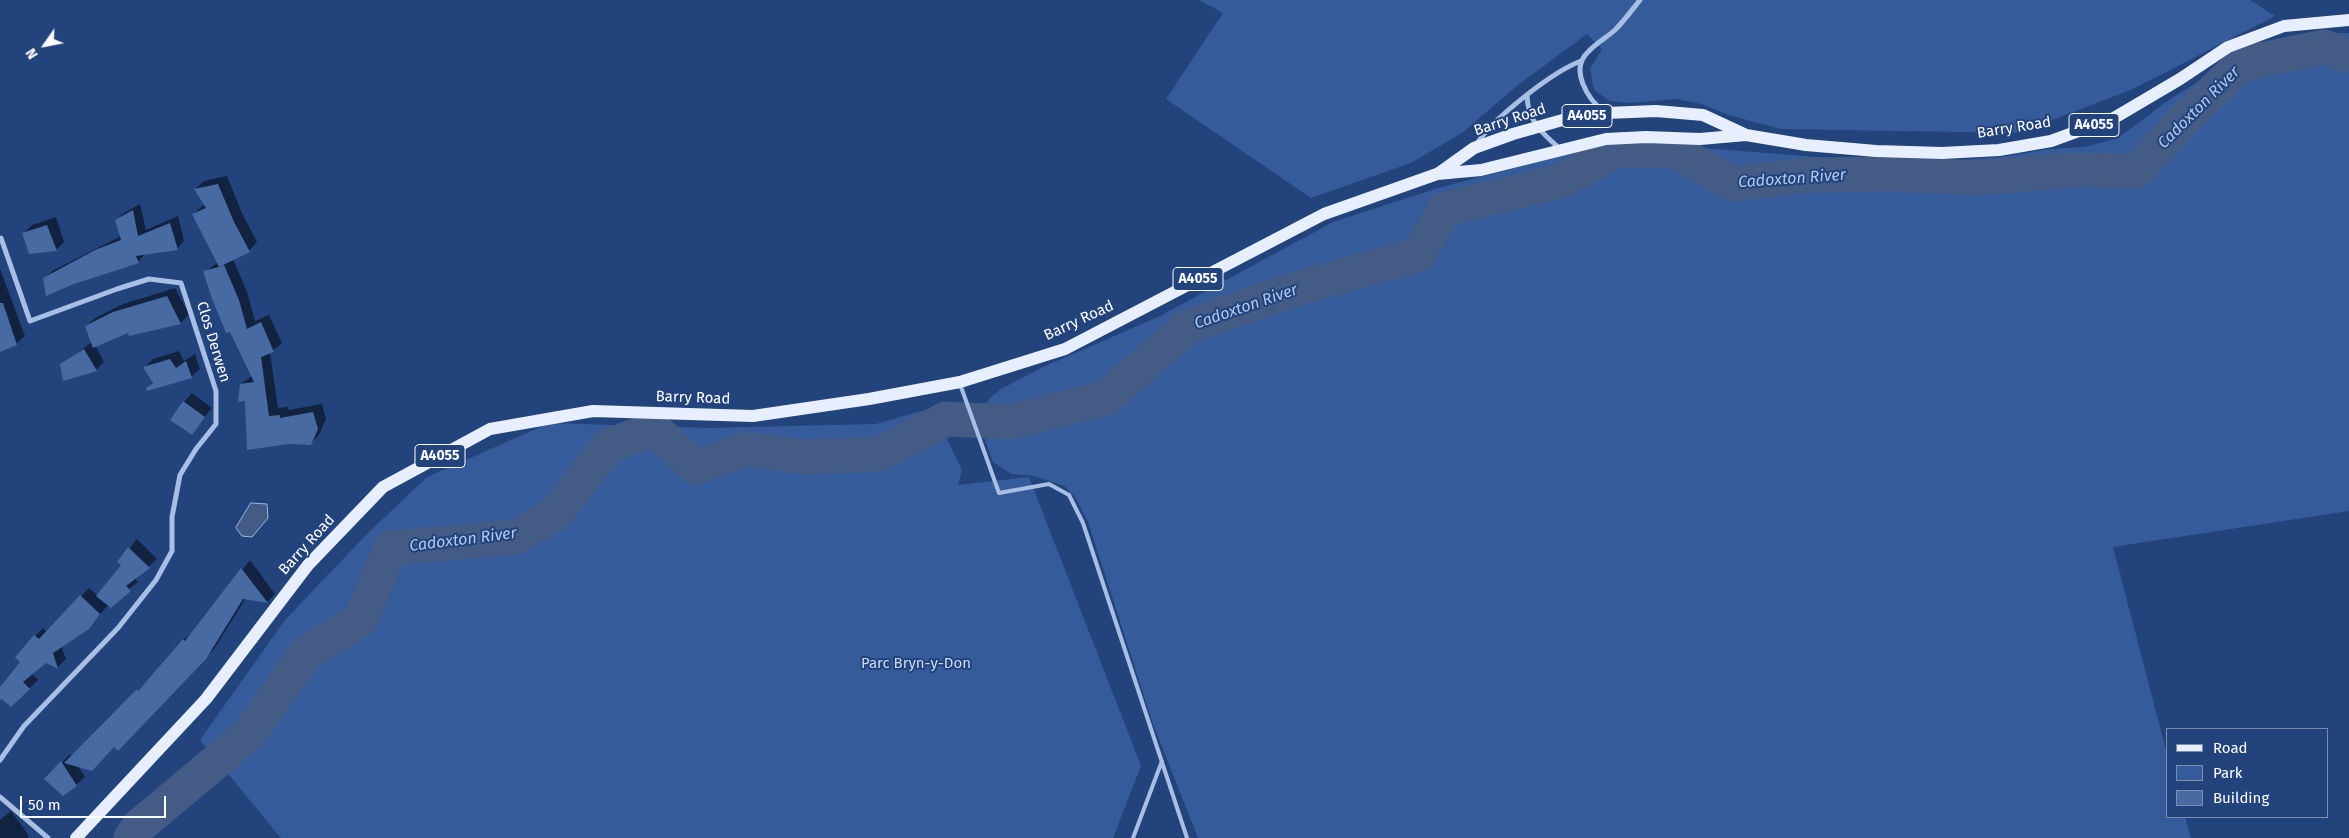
<!DOCTYPE html>
<style>
body{margin:0}
#map{position:relative;width:2349px;height:838px;overflow:hidden;background:#23437c;font-family:"Fira Sans",sans-serif}
canvas{display:block}
.legend{position:absolute;left:2166px;top:728px;width:162px;height:90px;box-sizing:border-box;background:#23437c;border:1px solid #7b8eb0;margin:0;padding:6px 9px;list-style:none;font-size:15px;color:#fff}
.legend li{display:flex;align-items:center;gap:10px;height:25px}
.legend b{width:25px;border:1px solid #7b8eb0}
.north{position:absolute;left:20px;top:20px;width:50px;height:50px;-webkit-text-stroke:4px #23437c;paint-order:stroke;rotate:237deg;font-size:14px;font-weight:700;line-height:20px;text-align:center;color:#fff}
.north::after{content:'';display:block;margin:auto;width:18px;height:22px;background:#fff;clip-path:polygon(50% 0,100% 100%,50% 72%,0 100%)}
.scale{position:absolute;left:20px;top:796px;width:146px;height:22px;box-sizing:border-box;border:2px solid #fff;border-top:0;padding-left:6px;font-size:15px;line-height:18px;white-space:nowrap;color:#fff;-webkit-text-stroke:4px #23437c;paint-order:stroke}
</style>
<div id="map">
<canvas width="2349" height="838"></canvas>
<ul class="legend">
<li><b style="height:6px;background:#e7eefd"></b>Road</li>
<li><b style="height:14px;background:#365b9a"></b>Park</li>
<li><b style="height:14px;background:#476aa3"></b>Building</li>
</ul>
<div class="north">N</div>
<div class="scale">50 m</div>
</div>
<script>
const ctx = document.querySelector('canvas').getContext('2d');
ctx.lineJoin = 'round';
function fill(path, color) {
  ctx.fillStyle = color;
  ctx.fill(path, 'evenodd');
}
function stroke(path, color, width, dash) {
  ctx.strokeStyle = color;
  ctx.lineWidth = width;
  ctx.lineCap = dash ? 'butt' : 'round';
  ctx.setLineDash(dash || []);
  ctx.stroke(path);
}
function label(font, color, halo, rows, align = 'center') {
  ctx.font = font + ' "Fira Sans",sans-serif';
  ctx.lineWidth = 4;
  ctx.setLineDash([]);
  ctx.textBaseline = 'middle';
  ctx.strokeStyle = halo;
  ctx.fillStyle = color;
  for (const [text, x, y, turn = 0] of rows) {
    ctx.save();
    ctx.translate(x, y);
    ctx.rotate((+turn || 0) * Math.PI / 180);
    ctx.textAlign = isNaN(turn) ? turn : align;
    if (halo) ctx.strokeText(text, 0, 0);
    ctx.fillText(text, 0, 0);
    ctx.restore();
  }
}
const green = new Path2D(`
 M1199,0h1051l25,16 -142,73 -115,44 -238,-4 -51,-14 -28,-11 -25,-5 -48,4 -18,-2 -16,-11 -4,-21 12,-20 -15,-15 -69,51 -56,48 -51,30 -100,35 -145,-99 57,-86z
 M2320,33h29v478l-236,36 55,211v59h17l6,21h-993l-45,-114 -65,-202 -13,-25 -11,-11 -30,-10 -23,-2 -18,-12 -12,-34 3,-21 7,-10 10,-8 42,-22 115,-50 175,-95 105,-34 126,-33 75,-12 268,21 94,-7 48,-8 36,-2 33,-9 55,-41 63,-38 52,-19z
 M932,408l30,62 -4,15 71,-8 112,289 -28,72h-832l-81,-98 85,-120 81,-85 61,-58 123,-54 159,5 167,-4z`);
const water = new Path2D(`
 M251,503l16,1 1,14 -16,19 -10,-1 -6,-8z`);
const shadow = new Path2D(`
 M227,176l15,37 15,29 -8,9 -16,8 14,33 8,29 14,-6 13,28 -12,10 8,55 10,-1v3l34,-6 4,15 -7,16 -9,9 -22,-1 -42,-43 -5,-16 12,-9 -48,-103 13,-10 -25,-48 12,-10 -10,-15 9,-8z
 M140,204l6,26 32,-14 6,25 -7,8 -32,5 -7,8 -94,17 8,-8 69,-35 -5,-16 8,-7z
 M56,217l8,25 -8,8 -32,-17 8,-8z
 M0,269l25,67 -9,8 -16,7z
 M175,288l14,26 -8,9 -51,12 -2,-3 -33,13 9,17 -8,8 -35,-5 31,-23 -6,-16 9,-8 28,-14z
 M179,351l5,10 11,-7 5,15 -9,8 -44,11 7,-7 -9,-14 8,-8z
 M192,393l20,15 -21,25 -7,-31z
 M137,539l20,20 -22,19 3,4 -29,22 -21,24 -27,18 5,13 -8,8 -13,-5 -14,11 7,7 -27,26 -9,-9 -2,2v-10l22,-27 13,-26 8,-8 4,4 42,-44 9,8 25,-31 -4,-3z
 M250,560l25,34 -8,8 -21,-4 -32,51 -88,92 -49,24 8,12 -9,8 -30,-6 24,-25 2,3 74,-75 37,-42 10,-7z
 M11,811l18,25 -2,2h-27v-18z`);
const river = new Path2D(`
 M131,838l7,-11 111,-93 57,-81 54,-33 31,-72 125,-11 39,-23 53,-68 46,-17 42,38 51,-18 57,8 76,-3 66,-35 64,3 96,-24 81,-71 108,-38 123,-34 27,-46 117,-28 55,-31 58,1 58,33 77,-9 82,-1 86,4 96,-8 63,1 52,-57 53,-50 82,-17 25,9`);
const building = new Path2D(`
 M218,184l16,38 16,30 -31,15 5,-2 15,35 8,29 14,-7 13,30 -13,5 8,59 11,-1v3l33,-6 5,17 -7,16 -23,-1 -41,6 -2,-49 -7,1 2,-18 14,-2 -24,-50 -4,1 -15,-37 -8,-25 16,-4 -27,-53 14,-6 -12,-19z
 M133,210l5,26 32,-13 8,27 -42,6 3,7 -65,21 -28,12 -3,-18 52,-28 26,-10 -6,-20z
 M47,225l10,26 -28,3 -7,-21z
 M167,296l14,28 -52,12 -1,-3 -35,15 -8,-22 28,-14z
 M0,303h3l14,42 -17,7z
 M84,349l13,22 -34,10 -3,-17z
 M170,359l6,9 10,-7 6,17 -45,13 -1,-3 7,-5 -10,-16z
 M183,401l22,16 -13,18 -22,-15z
 M128,547l22,21 -24,18 5,5 -20,17 -15,-12 25,-31 -4,-3z
 M241,568l27,35 -25,-4 -37,60 -88,92 -4,-4 -22,24 -28,-8 73,-74 1,2 45,-52 2,2z
 M80,595l20,19 -11,15 -36,24 5,16 -12,-6 -23,19 7,7 -19,18 -9,-8 -2,1v-13l20,-25 -5,-5 19,-22 5,4z
 M61,761l16,25 -14,10 -19,-17z`);
const lane = new Path2D(`
 M960,384l39,109 50,-9 20,11 14,28 104,315
 M1133,838l29,-77`);
const street = new Path2D(`
 M1527,96c1,25 14,36 32,52
 M1604,112c-16,-13 -35,-42 -16,-60 8,-9 18,-14 27,-22 9,-9 17,-20 25,-30
 M1476,145c16,-26 76,-73 105,-84
 M0,760l24,-34 94,-98 38,-48 16,-29v-34l8,-42 16,-26 20,-25v-33l-35,-108 -32,-4 -32,10 -87,32 -29,-83
 M0,797l48,41`);
const primary = new Path2D(`
 M1439,173l35,-25 39,-14 53,-15 40,-6 50,-2 47,4 41,19
 M76,838l130,-139 102,-134 75,-78 107,-58 103,-18 160,5 116,-17 91,-17 105,-33 259,-135 113,-40 44,-4 125,-31 40,-2 54,2 46,-4 60,10 70,6 66,2 57,-3 52,-9 63,-23 66,-39 48,-32 56,-21 65,-6`);
const shields = [
 [1587,116,50],
 [2094,125,50],
 [1198,279,50],
 [440,456,50]
];
const shieldNames = [
 ["A4055",1587,116],
 ["A4055",2094,125],
 ["A4055",1198,279],
 ["A4055",440,456]
];
const streetNames = [
 ["Barry Road",1510,120,-18],
 ["Barry Road",2014,128,-9],
 ["Barry Road",1079,321,-25],
 ["Clos Derwen",213,342,73],
 ["Barry Road",693,398,2],
 ["Barry Road",307,545,-48]
];
const parkNames = [
 ["Parc Bryn-y-Don",916,664]
];
const waterNames = [
 ["Cadoxton River",2199,108,-45],
 ["Cadoxton River",1792,179,-4],
 ["Cadoxton River",1246,307,-19],
 ["Cadoxton River",463,540,-7]
];
fill(green, '#365b9a');
fill(water, '#435b85');
stroke(water, '#9bb8e6', 1);
fill(shadow, '#0007');
stroke(river, '#435b85', 35);
fill(building, '#476aa3');
stroke(lane, '#a7bee5', 4);
stroke(street, '#a7bee5', 5);
stroke(primary, '#e7eefd', 12);
for (const [x, y, w] of shields) {
  const box = new Path2D();
  box.roundRect(x - w / 2, y - 11.5, w, 23, 4);
  ctx.fillStyle = '#23437c';
  ctx.fill(box);
  stroke(box, '#fff', 1);
}
label('bold 14px', '#fff', null, shieldNames);
label('15px', '#fff', '#23437c', streetNames);
label('15px', '#cadaf4', '#23437c', parkNames);
label('italic 16px', '#b2c8ed', '#23437c', waterNames);
</script>
